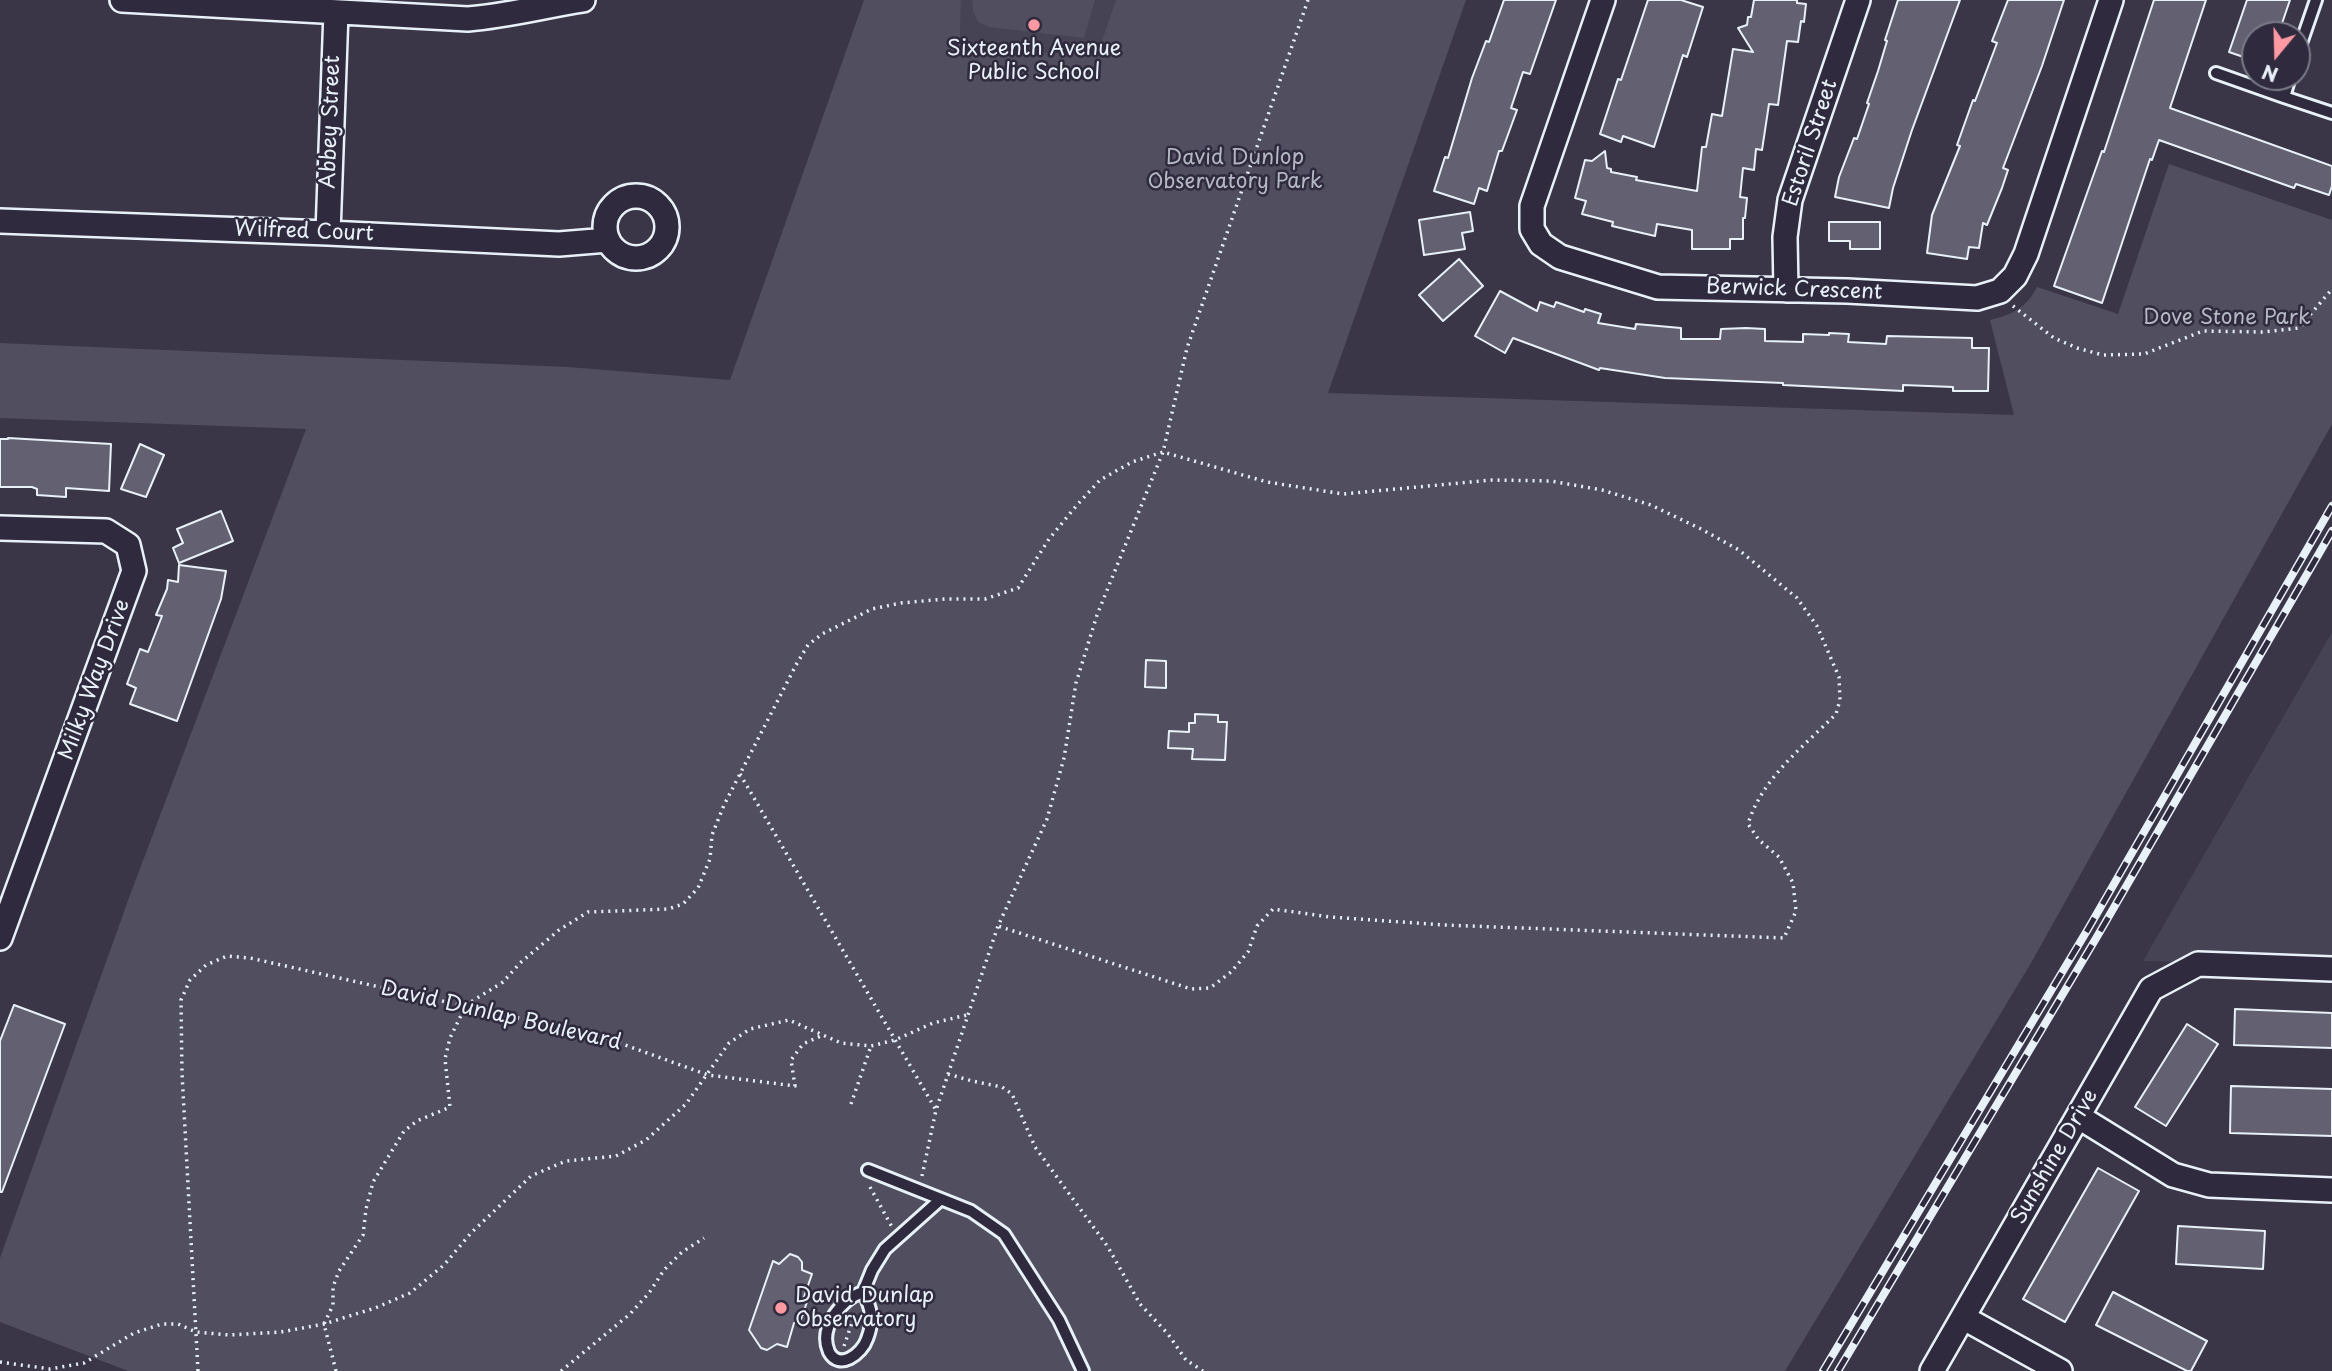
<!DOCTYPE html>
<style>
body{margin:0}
#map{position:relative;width:2332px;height:1371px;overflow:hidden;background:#3a3648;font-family:"Playpen Sans",sans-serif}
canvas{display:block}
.north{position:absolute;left:2241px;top:21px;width:70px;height:70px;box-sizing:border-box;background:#2f2a3d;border:2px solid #797a88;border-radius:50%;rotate:199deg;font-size:19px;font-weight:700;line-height:28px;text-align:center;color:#e8f1f8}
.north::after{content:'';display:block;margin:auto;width:24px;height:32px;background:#ff9aa2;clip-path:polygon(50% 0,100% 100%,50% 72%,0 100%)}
</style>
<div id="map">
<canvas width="2332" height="1371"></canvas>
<div class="north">N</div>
</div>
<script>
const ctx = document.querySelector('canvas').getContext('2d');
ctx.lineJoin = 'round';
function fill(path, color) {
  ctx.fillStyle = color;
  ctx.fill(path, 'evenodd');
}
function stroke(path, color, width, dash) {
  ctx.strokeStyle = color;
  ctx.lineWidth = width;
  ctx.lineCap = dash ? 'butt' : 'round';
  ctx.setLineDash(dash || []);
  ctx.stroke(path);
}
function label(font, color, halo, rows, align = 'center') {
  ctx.font = font + ' "Playpen Sans",sans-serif';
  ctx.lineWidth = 5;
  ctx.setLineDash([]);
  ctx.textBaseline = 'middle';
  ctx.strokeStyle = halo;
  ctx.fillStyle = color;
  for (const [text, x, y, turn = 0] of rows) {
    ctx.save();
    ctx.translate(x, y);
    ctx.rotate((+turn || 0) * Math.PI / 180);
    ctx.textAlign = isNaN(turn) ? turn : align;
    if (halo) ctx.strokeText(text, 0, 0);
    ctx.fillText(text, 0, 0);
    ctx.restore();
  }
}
const built = new Path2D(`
 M961,0h155l-19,54 -137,-4z
 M2332,632v332l-189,-3z`);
const green = new Path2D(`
 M864,0h97l-1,50 137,4 19,-54h350l-138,393 686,22 -24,-95c22,-5 37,-13 47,-33l81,27 51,-150 163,56v204l-301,539 -246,408h-1657l-128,-49v-64l130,-363 176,-466 -306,-11v-75l568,24 162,13z
 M972,0h123l-11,38 -95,-11 -11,-5 -5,-11z`);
const building = new Path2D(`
 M1504,0h52l-26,74 -7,-2 -12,36 6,2 -15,41h-3l-12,40 -8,-3 -5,16 -40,-13 11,-34 3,1 24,-80 14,-37 3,1z
 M1648,0h33l22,7 -16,50 -4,-2 -29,92 -31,-11 -2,6 -21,-8 18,-55 3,1z
 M1754,0h43v3l9,1 -2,18 -3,-1 -3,21 -11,-1 -9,64 -9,-1 -7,46 -6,-1 -2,21 -11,-2 -3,29 7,1 -2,20h-2v21h-13v10h-38v-19l-35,-6 -2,12 -43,-10 1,-4 -31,-8 4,-13 -11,-3 10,-38 7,1 13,-10 2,17 4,1v3l26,5 -1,3 61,11 5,-44h4l6,-33 10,2 11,-67 20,3 -15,-24 9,-3 1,-8h3z
 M1898,0h62l-48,130 -19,58 -4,20 -54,-11 4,-20 15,-39 3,1 12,-35 -2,-1 11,-32 9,-30 -2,-1z
 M2008,0h56l-22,66 -39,102 5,2 -6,18 -15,37 -4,-2 -4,25 -10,-1 -2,12 -40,-6 5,-38 28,-69 -3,-1 16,-45 2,1 22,-58 -5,-2z
 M2154,0h52l-36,108 162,58v20l-3,9 -33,-11 -2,4 -135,-48 -7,20 -2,-1 -48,144 -48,-17 48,-135 2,1z
 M2247,0h43l-12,35h-23v26l-26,-9z
 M1470,212l3,19 -11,2 3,16 -41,6 -5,-35z
 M1829,222h51v27h-30v-8h-21z
 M1459,259l24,27 -40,35 -24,-26z
 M1500,291l37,20 3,-9 14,5 2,-5 28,10 1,-3 16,5 -3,9 37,6 1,-5 45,4v11h39l1,-10 25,-1 19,1v12l38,1v-8l26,1v-2l20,1 -1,8 38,2 1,-8 85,2v10h17l-1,43h-35v-4l-50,-2v6l-120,-6v-2l-118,-5 -65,-10 -1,2 -86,-32 -8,15 -30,-17z
 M8,438l103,6 -2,47 -43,-3v9l-29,-2v-6l-5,-2h-32v-48h8z
 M140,444l24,11 -18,42 -25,-8z
 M221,511l12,30 -54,22 -6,-15 10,-5 -6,-14z
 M179,565l47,6 -5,28 -44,122 -47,-17 6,-16 -9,-4 13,-35 8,3 14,-36 -6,-1 11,-26 1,-9 10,2z
 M1146,660l20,1v27l-21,-1z
 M1195,714l23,1v7h9l-2,38 -33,-1 1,-10 -25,-1 1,-17 20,1v-9h6z
 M14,1005l51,19 -63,168h-2v-151z
 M2235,1009l97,4v35l-98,-3z
 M2187,1024l31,20 -52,82 -31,-19z
 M2231,1086l101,3v47l-102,-3z
 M2098,1168l41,23 -74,131 -42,-23z
 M2178,1226l87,5 -2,38 -87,-5z
 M790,1254l8,3 4,5v8l10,4 -8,23 3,5 -6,17 -7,4 -7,24 -10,-3 -10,6 -6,-2 -12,-18 24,-69 6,3z
 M2113,1292l94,49 -16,30h-4l-91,-46z`);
const path = new Path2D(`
 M2013,306l41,32 23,10 26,7 41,-1 59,-23 59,1 37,-4 33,-39
 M740,774l196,336
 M948,1074l24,7 30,6 10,7 23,53 73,100 32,57 28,30 18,26 17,11
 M851,1104l20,-58
 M922,1176l14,-66 62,-184 49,-107 17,-61 12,-75 21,-68 66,-163 24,-104 121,-348
 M870,1187l22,40
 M803,1314l15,6
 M844,1346l11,-32
 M0,1362l50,7 34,-6 50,-30 28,-9h16l18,8 33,3 52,-3 43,-8 51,-16 35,-15 34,-28 27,-32 60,-57 35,-15 50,-5 30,-16 40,-36 43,-61 21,-14 39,-9 52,23 30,3 24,-6 38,-17 34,-8
 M198,1371l-16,-298 -1,-73 9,-20 16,-15 21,-9 23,2 353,79 105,38 87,11 -4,-26 12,-16 20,-9
 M336,1371l-12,-47 9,-19v-18l6,-16 24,-36 3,-26 7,-27 31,-51 13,-10 33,-14 -5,-48 5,-21 16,-33 37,-23 17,-19 39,-33 29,-18 80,-3 15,-5 15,-16 12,-29 2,-24 12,-30 72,-140 12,-20 14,-11 50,-25 29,-6 44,-4h40l33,-11 31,-49 28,-34 23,-25 32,-18 31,-10 104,30 76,12 149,-14 59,1 51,9 49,15 50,24 38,21 58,48 20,28 22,51 1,23 -4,14c-33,33 -74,64 -88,110l11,16 20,17 14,26 3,28 -12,27 -340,-13 -114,-8 -57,-8 -16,17 -9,26 -17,20 -21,16 -19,1 -193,-63
 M561,1371l69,-57 19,-21 15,-23 18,-18 22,-14`);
const service = new Path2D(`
 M2297,55l19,-55
 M2216,73l68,24
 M2290,77l-6,20 48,16
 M868,1170l103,41 33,23 55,86 24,51
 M863,1292c9,17 11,29 4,47 -5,15 -28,32 -38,13 -11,-25 13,-53 34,-60l9,-22 13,-21 56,-50`);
const minor = new Path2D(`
 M122,0l346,19c39,-3 76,-13 115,-19
 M1603,0l-71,206v23l9,15 19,13 98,30 189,4 130,7 23,-7 15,-15 11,-22 85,-254
 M605 227a31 31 0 1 1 62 0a31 31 0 1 1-62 0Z
 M0,221l328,12 231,11 49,-4
 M328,233l8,-221
 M1786,290l-1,-53 5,-37 68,-200
 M0,528l106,3 22,14 6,26 -134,367
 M2079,1117l94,58 36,10 123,5
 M1964,1318l96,53
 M1932,1371l219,-382 47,-25 134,5`);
const rail = new Path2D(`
 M1823,1371l265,-442 244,-423
 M1838,1371l260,-436 234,-404`);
const markers = [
 [1034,25,7,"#ff9aa2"],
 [781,1308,7,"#ff9aa2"]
];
const poiNames = [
 ["Sixteenth Avenue",1034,49],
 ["Public School",1034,73],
 ["David Dunlap",795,1296,"left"],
 ["Observatory",795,1320,"left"]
];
const streetNames = [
 ["Abbey Street",331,122,-88],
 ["Estoril Street",1811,143,-72],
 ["Wilfred Court",304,232,2],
 ["Berwick Crescent",1794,290,2],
 ["Milky Way Drive",95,680,-70],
 ["David Dunlap Boulevard",501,1016,13],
 ["Sunshine Drive",2055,1157,-60]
];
const parkNames = [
 ["David Dunlop",1235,158],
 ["Observatory Park",1235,182],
 ["Dove Stone Park",2227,318]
];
fill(built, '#464354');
fill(green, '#504e5f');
fill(building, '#636171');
stroke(building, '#e8f1f8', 2);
stroke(service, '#e8f1f8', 16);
stroke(minor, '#e8f1f8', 28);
stroke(path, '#e8f1f8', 3.5, [2, 5]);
stroke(service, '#2f2a3d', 10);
stroke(minor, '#2f2a3d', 23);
stroke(rail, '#e8f1f8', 8);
stroke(rail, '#2f2a3d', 5, [16]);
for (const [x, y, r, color] of markers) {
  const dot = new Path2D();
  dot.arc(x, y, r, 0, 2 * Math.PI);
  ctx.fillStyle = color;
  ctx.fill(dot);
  stroke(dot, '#2f2a3d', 2.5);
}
label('21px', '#e8f1f8', '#2f2a3d', poiNames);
label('21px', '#e8f1f8', '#2f2a3d', streetNames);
label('21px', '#b3b8c2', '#2f2a3d', parkNames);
</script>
